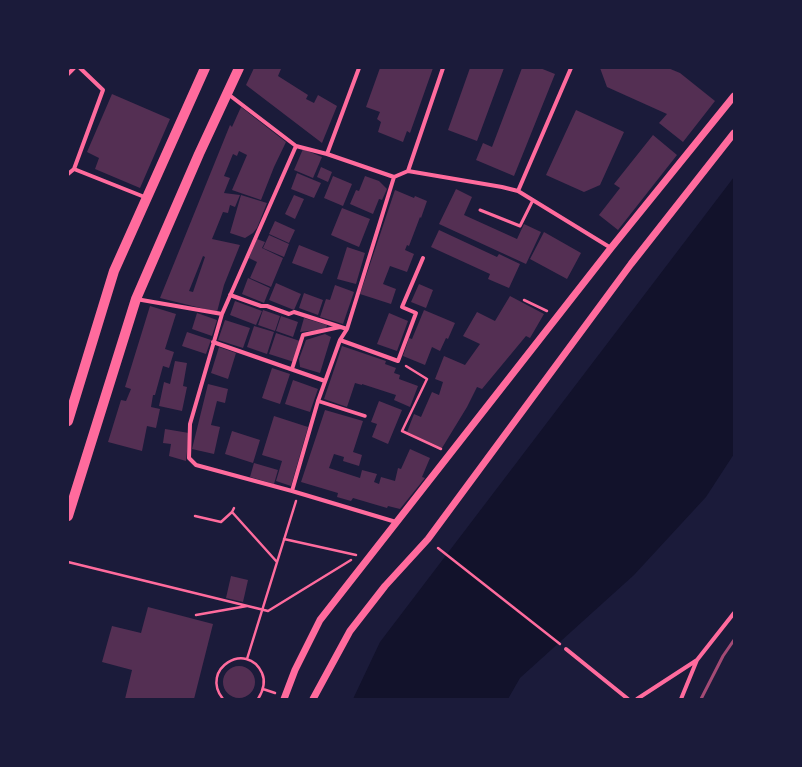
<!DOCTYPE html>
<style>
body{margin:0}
#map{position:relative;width:802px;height:767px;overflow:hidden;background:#1b1b3a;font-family:Jost,sans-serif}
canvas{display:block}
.frame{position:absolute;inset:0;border:69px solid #1b1b3a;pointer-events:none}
</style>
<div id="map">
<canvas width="802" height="767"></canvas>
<div class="frame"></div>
</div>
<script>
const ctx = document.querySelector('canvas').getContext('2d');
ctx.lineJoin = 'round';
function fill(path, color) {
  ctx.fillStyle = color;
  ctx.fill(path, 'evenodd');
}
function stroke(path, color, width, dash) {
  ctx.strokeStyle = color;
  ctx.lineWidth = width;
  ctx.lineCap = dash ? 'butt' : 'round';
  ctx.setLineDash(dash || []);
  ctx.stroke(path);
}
const water = new Path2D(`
 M734,177v277l-28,43 -72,78 -114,103 -12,21h-155l27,-57z`);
const building = new Path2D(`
 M254,68h25l2,1 -3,7 30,19 -2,4 8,4 4,-8 19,11 -15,37 -76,-58z
 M380,68h53l-23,65 -3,-2 -4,11 -25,-10 3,-10 -4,-3 3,-7 -14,-5z
 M470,68h34l-27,73 -29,-11z
 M522,68h18l15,6 -41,102 -38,-16 7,-17 9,4z
 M600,68h68l12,5 35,28 -32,41 -24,-19 8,-9 -60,-27z
 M112,94l58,25 -30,69 -45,-19 4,-11 -12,-6z
 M241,107l45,35 -12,25 -13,33 -29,-10 15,-35 -8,-4 -2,5 -4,-2 -9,22 6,2 -6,15 16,2 -5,12 -5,-2 -2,8 -5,-1 -11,27 28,6 -16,40 -7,27 -57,-14 70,-173 2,2zM203,256l2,1 -12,35 -4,-1z
 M576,110l48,22 -24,53 -16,7 -38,-17z
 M653,135l24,20 -59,75 -19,-15 21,-27 -6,-4z
 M303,149l19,8 -9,21 -19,-8z
 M321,167l11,5 -4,10 -11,-5z
 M297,173l24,10 -7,15 -23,-9z
 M333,176l19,8 -9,22 -19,-8z
 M365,176l14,5 8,8 -5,11 -3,-1 -6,15 -23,-10 6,-14 3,1z
 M456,189l16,8 -8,18 53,24 7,-15 17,8 -15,32 -87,-40z
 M395,190l19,8 1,-2 12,5 -6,17 -1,-1 -11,29 -2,-1 -2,5 9,4 -7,18 -17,-6 -7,18 13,5 -5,15 -31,-10z
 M241,195l26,8 -10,25 -4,5 -8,5 -15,-5z
 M294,195l10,4 -9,20 -10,-5z
 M342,208l28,11 -11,28 -28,-12z
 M275,221l20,9 -6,13 -20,-9z
 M439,230l58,27 2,-3 21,10 -11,24 -21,-9 2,-5 -59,-27z
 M544,232l37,21 -14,26 -37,-20z
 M269,235l20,9 -5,13 -21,-9z
 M257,239l8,3 -3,6 21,10 -12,29 -21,-9 7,-16 -8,-4z
 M299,245l30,12 -7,17 -30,-11z
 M347,247l18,6 -9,31 -19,-5z
 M248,278l22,10 -6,15 -22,-9z
 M276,283l25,11 -7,16 -25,-10z
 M419,284l14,6 -7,18 -15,-6z
 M335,285l19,7 -11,32 -23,-7 6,-18 4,1z
 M304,293l19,7 -5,15 -19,-7z
 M510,296l34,18 -14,24 -4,-2 -44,53 -5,-2 -10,20 -25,41 -35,-16 7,-18 7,3 11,-25 7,3 4,-13 -8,-3 9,-23 21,9 15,-21 -17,-8 14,-24 18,9z
 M235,301l27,10 -6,14 -26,-10z
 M150,306l26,8 -11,35 9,3 -5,16 -6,-2 -8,29h-2l-2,12 9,2 -4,19 -9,-2 -5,25 -34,-9 13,-42 5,1 5,-12 -6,-2z
 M263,310l17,6 -5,15 -17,-6z
 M424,310l31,13 -7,16 -2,-1 -6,13 -8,-4 -7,18 -22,-9 6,-18 3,1z
 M197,313l20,7 -5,16 -20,-7z
 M389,313l19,8 -11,30 -20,-7z
 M281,316l17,6 -5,15 -17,-6z
 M304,318l23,7 -1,4 -26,3z
 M225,320l25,8 -7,20 -25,-8z
 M254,326l20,6 -7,22 -20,-7z
 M187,332l24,8 -5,14 -24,-8z
 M276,333l24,8 -6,21 -25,-8z
 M325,334l6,3 -11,36 -20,-6 -1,-8 7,-19z
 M342,346l44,15 -1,3 11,4 -2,5 6,2 -1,4 19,7 -8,21 -16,-7 2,-5 -34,-11v1l-7,-2 -8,24 -23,-8z
 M219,347l17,6 -8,26 -17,-6z
 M175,361l12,2 -4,23 4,1 -5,24 -23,-5 5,-24 6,2z
 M272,368l18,6 -10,30 -18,-6z
 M293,380l25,9 -8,23 -25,-8z
 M208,384l20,5 -3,14 -8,-2 -6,24 9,2 -6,27 -22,-5z
 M379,401l23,9 -14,34 -16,-7 5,-13 -6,-2z
 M325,410l38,11 -10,31 9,3 -3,11 -16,-5 1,-4 -10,-3 -5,14 31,10 2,-8 15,4 -3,8 5,2 2,-7 14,4 3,-13 3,1 9,-20 20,9 -8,19 3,1 -25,31 -12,-3 -1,2 -34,-10 -2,3 -14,-4 1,-4 -37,-11z
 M274,416l34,11 -17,59 -15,-5 6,-20 -20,-6z
 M165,429l24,4 -3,28 -17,-5 2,-12 -8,-1z
 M232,431l28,9 -7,23 -28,-9z
 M254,463l24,7 -4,14 -24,-7z
 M231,576l17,4 -5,22 -17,-4z
 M148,607l65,17 -19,75h-69l7,-29 -30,-8 10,-36 29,7z
 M223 682a16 16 0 1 1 32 0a16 16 0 1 1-32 0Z`);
const path = new Path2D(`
 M524,300l23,11
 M406,366l21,13 -25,52 39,18
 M234,508l-2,4 45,50
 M195,516l26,6 11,-10
 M284,539l72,16
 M438,548l122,96
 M68,562l200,49 83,-51
 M196,615l51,-9
 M247,659l49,-158
 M263,689l12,4
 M223,699c-24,-30 24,-59 39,-26 4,9 1,18 -4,26`);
const service = new Path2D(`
 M480,210l40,16 13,-26`);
const pedestrian = new Path2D(`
 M318,401l47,15`);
const minor = new Path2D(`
 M68,74l6,-6
 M228,94l68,52 31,8 67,23 14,-6 94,16 16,4 93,57
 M327,154l32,-86
 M74,169l73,29
 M408,171l35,-103
 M68,174l6,-5 29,-79 -23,-22
 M394,177l-47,152 -7,11 -22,61 -26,90 104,31
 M518,191l53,-123
 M230,295l31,11h6l22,8 5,-2 53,17
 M136,299l86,15
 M340,340l58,21 18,-48 -14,-6 21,-49
 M213,342l112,39
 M292,369l11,-34 37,-8
 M292,491l-96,-26 -7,-7 1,-34 32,-110 74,-168
 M566,649l62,50
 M637,699l60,-39
 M681,699l16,-39 37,-47`);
const tertiary = new Path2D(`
 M284,699l11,-29 25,-50 291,-372 123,-152
 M313,699l37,-68 35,-45 43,-47 203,-275 103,-131`);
const primary = new Path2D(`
 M68,421l46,-150 91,-203
 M68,516l68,-217 63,-145 40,-86`);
const rail = new Path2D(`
 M701,699l22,-43 11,-16`);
fill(water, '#12122b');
fill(building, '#542f53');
stroke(path, '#ff6b9d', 2.5);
stroke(service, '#ff6b9d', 3);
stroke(pedestrian, '#ff6b9d', 3.5);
stroke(minor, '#ff6b9d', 4);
stroke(tertiary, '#ff6b9d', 7);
stroke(primary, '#ff6b9d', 10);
stroke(rail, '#a44b75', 3);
</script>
